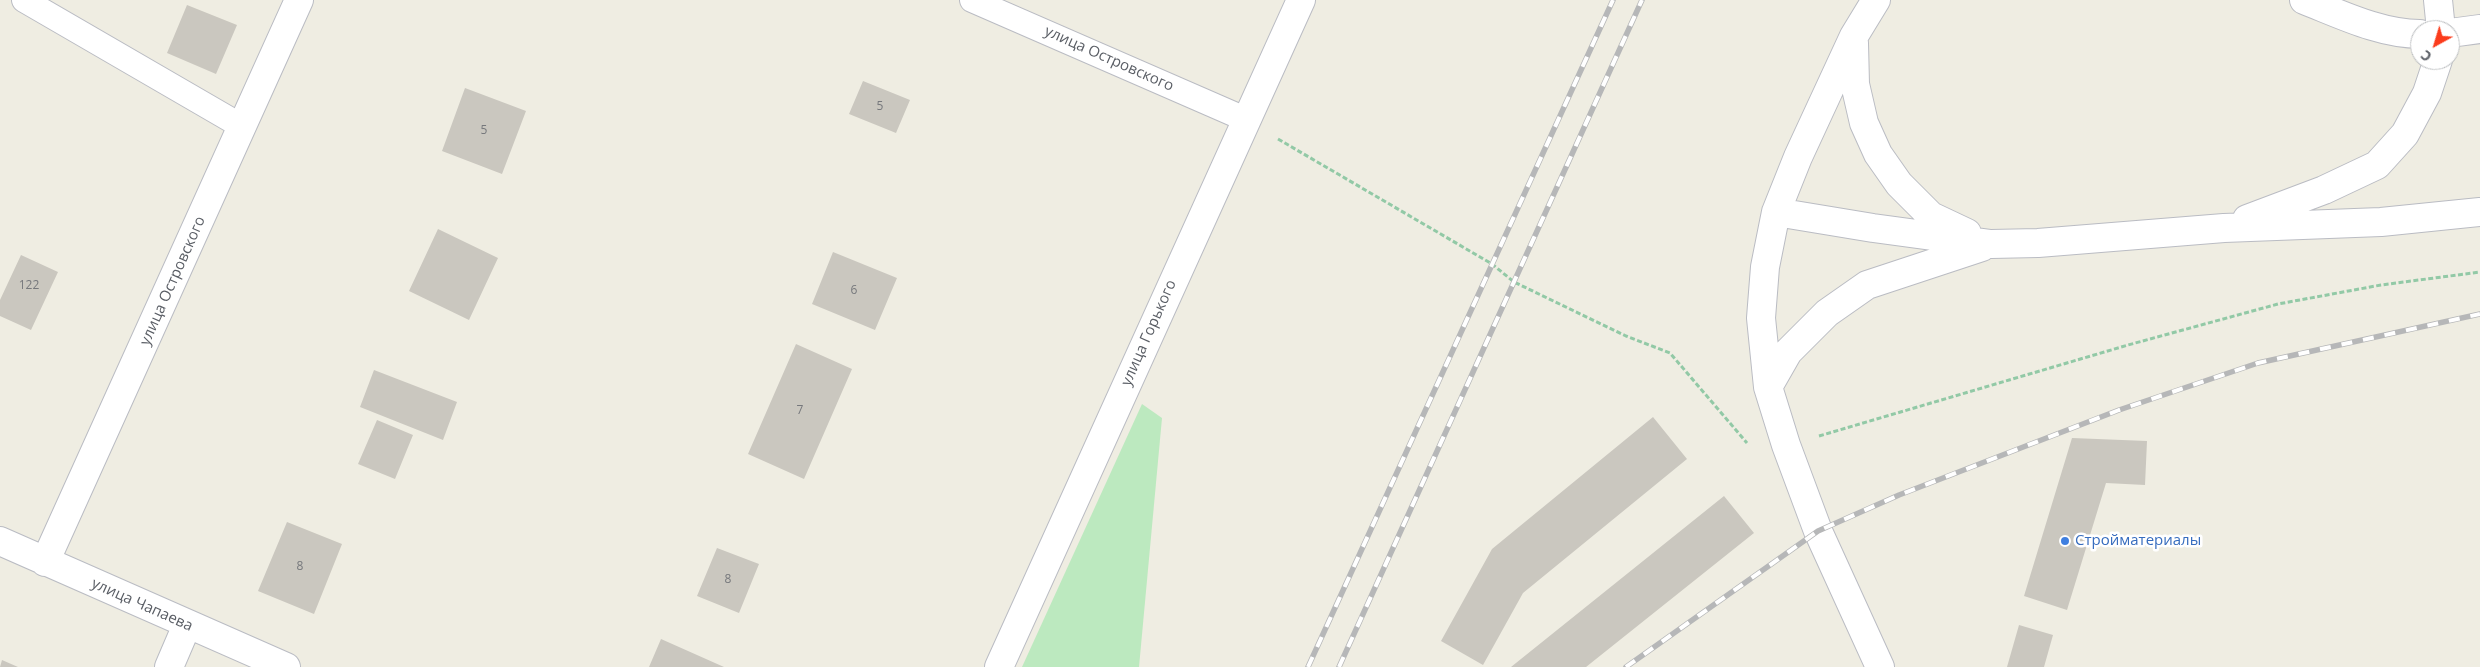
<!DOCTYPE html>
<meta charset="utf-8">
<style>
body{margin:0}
#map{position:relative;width:2480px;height:667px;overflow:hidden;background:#efede2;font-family:"Open Sans",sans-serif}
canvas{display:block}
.north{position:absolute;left:2410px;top:20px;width:50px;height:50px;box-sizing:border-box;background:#fff;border:1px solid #bdbfc1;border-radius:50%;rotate:219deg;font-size:14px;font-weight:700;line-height:20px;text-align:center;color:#5a5e65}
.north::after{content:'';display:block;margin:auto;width:18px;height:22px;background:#fb3c1c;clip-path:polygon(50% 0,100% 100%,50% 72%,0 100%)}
</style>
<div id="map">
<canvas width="2480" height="667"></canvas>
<div class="north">С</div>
</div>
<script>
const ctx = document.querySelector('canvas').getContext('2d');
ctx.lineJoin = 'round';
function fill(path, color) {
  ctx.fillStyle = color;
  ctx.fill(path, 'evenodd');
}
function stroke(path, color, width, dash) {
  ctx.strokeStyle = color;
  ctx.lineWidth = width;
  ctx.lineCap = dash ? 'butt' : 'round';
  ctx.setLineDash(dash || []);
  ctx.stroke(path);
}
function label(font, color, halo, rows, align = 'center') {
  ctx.font = font + ' "Open Sans",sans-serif';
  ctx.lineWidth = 5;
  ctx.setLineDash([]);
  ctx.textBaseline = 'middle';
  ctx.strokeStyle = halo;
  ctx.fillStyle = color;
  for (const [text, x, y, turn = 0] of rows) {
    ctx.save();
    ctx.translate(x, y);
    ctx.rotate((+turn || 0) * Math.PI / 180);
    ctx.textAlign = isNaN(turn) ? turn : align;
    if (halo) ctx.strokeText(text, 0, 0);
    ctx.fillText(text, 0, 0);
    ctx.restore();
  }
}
const green = new Path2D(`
 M1142,404l20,14 -23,249h-117z`);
const building = new Path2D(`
 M187,5l50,20 -21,49 -49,-21z
 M863,81l47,19 -14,33 -47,-19z
 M465,88l61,23 -24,63 -60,-23z
 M438,229l60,29 -29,62 -60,-29z
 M833,252l64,26 -22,52 -63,-26z
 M21,255l37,17 -27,58 -31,-14v-16z
 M796,344l56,25 -48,110 -56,-25z
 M374,370l83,32 -14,38 -83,-33z
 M1653,417l34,42 -164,134 -40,72 -42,-24 51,-92z
 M377,420l36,15 -18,44 -37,-15z
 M2072,438l75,3 -2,44 -39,-2 -39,127 -43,-14z
 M1724,496l30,37 -168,134h-75z
 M287,522l55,22 -28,70 -56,-23z
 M717,548l42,16 -20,49 -42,-17z
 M2019,625l34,10 -9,32h-37z
 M661,639l63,28h-75z
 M2,660l16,7h-18z`);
const path = new Path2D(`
 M1278,139l214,125 22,18 112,54 44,17 77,90
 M1819,436l309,-91 150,-41 103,-19 99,-13`);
const service = new Path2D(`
 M24,0l219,127
 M972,0l273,119`);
const minor = new Path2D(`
 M0,541l286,126
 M45,562l254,-562
 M169,667l18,-42`);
const tertiary = new Path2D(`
 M1876,0l-22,36 -56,121 -22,55 -11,55 -4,51 7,69 18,58 32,86 62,136
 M2304,0c36,14 76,34 116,34
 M2438,0l3,30
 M2450,33l30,-4
 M1854,43l1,41 9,39 14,31 21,30 32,32 36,17
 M1776,212l97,16 118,16 47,-1 186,-15 157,-6 99,-10
 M2247,219l77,-29 53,-25 28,-31 22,-41 11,-33
 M1768,387l20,-35 39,-39 40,-28 115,-38
 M999,667l302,-667`);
const rail = new Path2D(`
 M1308,667l305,-667
 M1339,667l303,-667
 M1626,667l192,-136 81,-36 220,-85 139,-47 222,-49`);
const markers = [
 [2065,541,5,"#3f7fe0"]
];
const numberNames = [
 ["5",880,107],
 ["5",484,131],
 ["122",29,286],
 ["6",854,291],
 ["7",800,411],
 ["8",300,567],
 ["8",728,580]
];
const streetNames = [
 ["улица Островского",1109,59,24],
 ["улица Островского",173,281,-66],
 ["улица Горького",1149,333,-66],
 ["улица Чапаева",142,605,24]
];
const shopNames = [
 ["Стройматериалы",2075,541]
];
fill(green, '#bce9bf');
fill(building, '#cac7bf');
stroke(service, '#babcc3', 26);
stroke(minor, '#babcc3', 30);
stroke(tertiary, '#babcc3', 30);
stroke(path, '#92c9a6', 3, [5, 2.5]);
stroke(service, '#fff', 24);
stroke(minor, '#fff', 28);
stroke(tertiary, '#fff', 28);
stroke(rail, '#b6b7b8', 5.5);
stroke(rail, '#fff', 4, [11]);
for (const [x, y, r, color] of markers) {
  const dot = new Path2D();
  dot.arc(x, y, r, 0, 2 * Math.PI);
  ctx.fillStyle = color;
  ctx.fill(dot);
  stroke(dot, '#fff', 2);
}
label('12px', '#76787c', null, numberNames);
label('15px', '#5a5e65', '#fff', streetNames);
label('15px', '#366cbe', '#fff', shopNames, 'left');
</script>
